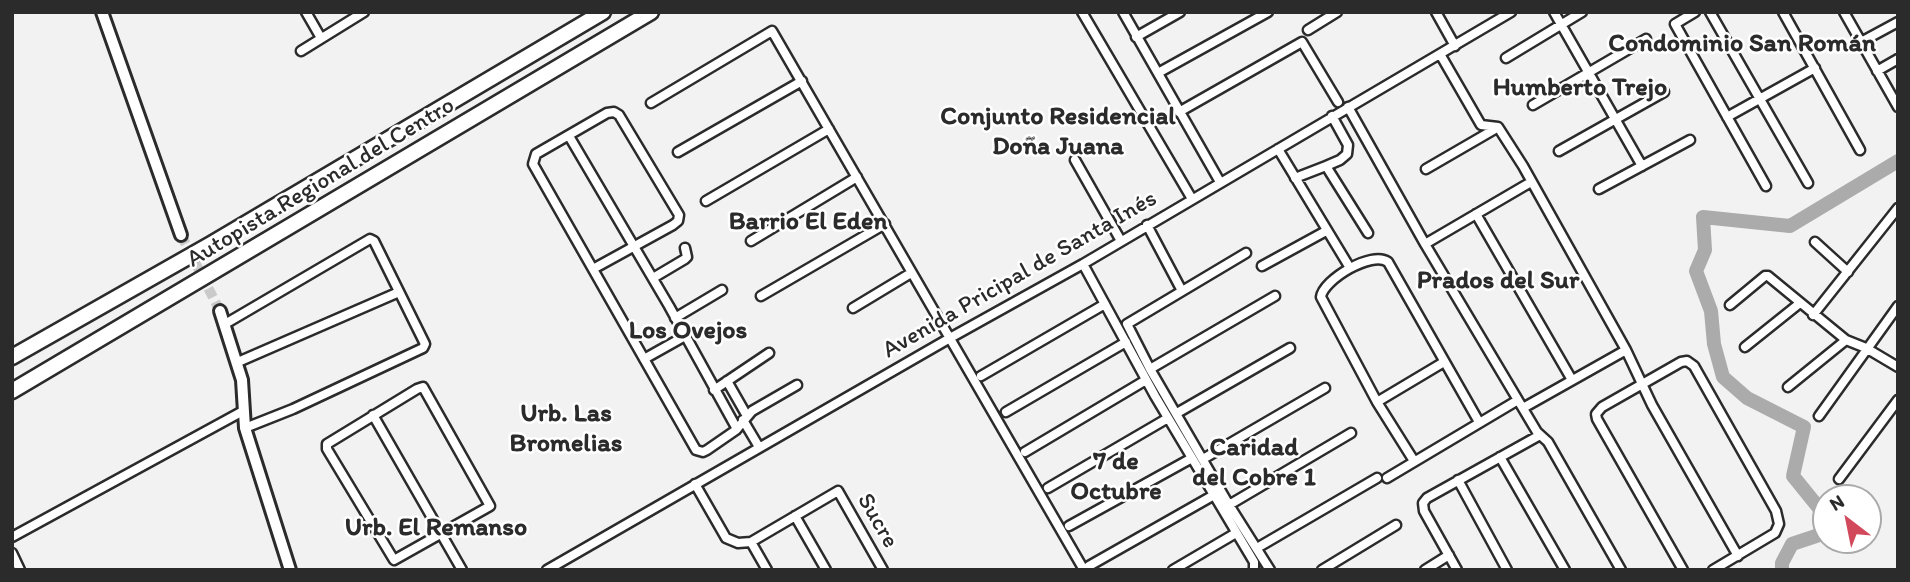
<!DOCTYPE html>
<meta charset="utf-8">
<style>
body{margin:0}
#map{position:relative;width:1910px;height:582px;overflow:hidden;background:#f2f2f2;font-family:Itim,sans-serif}
canvas{display:block}
.frame{position:absolute;inset:0;border:14px solid #2b2b2b;pointer-events:none}
.north{position:absolute;left:1812px;top:484px;width:70px;height:70px;box-sizing:border-box;background:#fff;border:2px solid #aaa;border-radius:50%;rotate:328deg;font-size:19px;font-weight:700;line-height:28px;text-align:center;color:#2b2b2b}
.north::after{content:'';display:block;margin:auto;width:24px;height:32px;background:#d1495b;clip-path:polygon(50% 0,100% 100%,50% 72%,0 100%)}
</style>
<div id="map">
<canvas width="1910" height="582"></canvas>
<div class="frame"></div>
<div class="north">N</div>
</div>
<script>
const ctx = document.querySelector('canvas').getContext('2d');
ctx.lineJoin = 'round';
function stroke(path, color, width, dash) {
  ctx.strokeStyle = color;
  ctx.lineWidth = width;
  ctx.lineCap = dash ? 'butt' : 'round';
  ctx.setLineDash(dash || []);
  ctx.stroke(path);
}
function label(font, color, halo, rows, align = 'center') {
  ctx.font = font + ' Itim,sans-serif';
  ctx.lineWidth = 5;
  ctx.setLineDash([]);
  ctx.textBaseline = 'middle';
  ctx.strokeStyle = halo;
  ctx.fillStyle = color;
  for (const [text, x, y, turn = 0] of rows) {
    ctx.save();
    ctx.translate(x, y);
    ctx.rotate((+turn || 0) * Math.PI / 180);
    ctx.textAlign = isNaN(turn) ? turn : align;
    if (halo) ctx.strokeText(text, 0, 0);
    ctx.fillText(text, 0, 0);
    ctx.restore();
  }
}
const river = new Path2D(`
 M1782,570v-7l10,-19 30,-10 1,-21 -30,-37 11,-49 -57,-29 -24,-21 -9,-33 -3,-33 -15,-40 9,-21 -2,-33 87,9 108,-65`);
const secondaryTunnel = new Path2D(`
 M181,235l39,76`);
const minor = new Path2D(`
 M306,12l15,26
 M1082,12l110,187
 M1123,12l97,170
 M1436,12l19,34
 M1554,12l88,154
 M1695,12l-20,12 91,162
 M1710,12l98,171
 M1783,12l77,138
 M1844,12l54,95
 M1308,30l29,-18
 M1136,37l44,-25
 M1861,42l37,-20
 M301,51l63,-39
 M1440,54l41,71 17,2 25,39 103,184 26,55 86,151
 M1506,58l76,-46
 M1877,71l21,-12
 M1158,73l110,-61
 M651,103l121,-72 312,539
 M1533,105l113,-66
 M1348,107l77,137
 M1179,112l123,-70 36,60
 M1727,117l88,-49
 M569,136l100,170 68,123
 M1278,149l72,119
 M1559,151l105,-59
 M678,152l124,-71
 M1075,160l46,81
 M1326,166l14,-6 7,-6 1,-9 -16,-29
 M1426,169l69,-40
 M1295,178l31,-12 42,67
 M1531,182l-106,62 112,188 11,10 73,128
 M1599,189l91,-49
 M706,201l123,-72
 M1476,214l96,166
 M1147,225l35,66
 M751,241l106,-64
 M1815,242l33,30
 M1083,264l72,132 99,166v8
 M1262,266l64,-35
 M593,269l80,-44 5,-4 1,-6 -60,-100 -5,-3 -7,1 -71,41 -3,10 163,286 7,2 4,-2 29,-20 16,-19 45,-26
 M653,278l32,-19 2,-2 -2,-9
 M761,296l124,-72
 M1730,305l35,-29h3l78,64 20,8 32,19
 M853,308l58,-35
 M1813,315l85,-107
 M675,318l47,-28
 M225,324l145,-85 4,2 51,103 -2,4 -130,61 -48,19
 M1745,347l55,-44
 M644,359l41,-23
 M238,362l161,-70
 M1150,369l125,-73
 M981,376l124,-72
 M727,381l20,35
 M423,387l67,119 -96,54 -67,-111v-5l90,-55z
 M1788,387l58,-47
 M714,390l55,-37
 M1377,402l67,-40
 M1523,408l103,-58
 M1006,412l120,-70
 M1177,413l113,-65
 M373,415l89,155
 M1819,416l79,-110
 M743,420l16,27
 M1025,452l121,-72
 M1500,457l65,113
 M1203,459l122,-71
 M1414,461l-37,-59 -56,-105c2,-17 51,-47 67,-35l91,160
 M1387,478l131,-78
 M1839,479l59,-79
 M1458,480l49,90
 M695,484l31,54 12,5 13,-1 87,-51 45,79
 M1048,488l120,-70
 M1229,505l-79,-136 -23,-45 119,-71
 M795,516l31,54
 M1069,526l123,-68
 M12,537l231,-126
 M751,542l16,28
 M1257,548l120,-70
 M12,553l8,17
 M1089,566l125,-71
 M547,570l403,-232 133,-74 428,-252
 M1173,570l63,-37
 M1270,570l-41,-65 122,-72
 M1322,570l74,-45
 M1425,570l24,-15
 M1457,570l-33,-59 -1,-8 4,-5 113,-63
 M1683,570l-86,-151 -1,-5 6,-7 79,-45 6,-1 7,5 82,145 3,13 -4,9 -62,37`);
const secondary = new Path2D(`
 M102,12l79,223
 M220,311l22,69 3,48 45,142`);
const motorway = new Path2D(`
 M12,357l199,-113 392,-232
 M12,391l639,-379`);
const streetNames = [
 ["Autopista Regional del Centro",321,183,-31],
 ["Avenida Pricipal de Santa Inés",1020,275,-30],
 ["Sucre",877,521,60]
];
const neighbourhoodNames = [
 ["Condominio San Román",1742,44],
 ["Humberto Trejo",1580,88],
 ["Conjunto Residencial",1058,117],
 ["Doña Juana",1058,147],
 ["Barrio El Eden",808,222],
 ["Prados del Sur",1498,281],
 ["Los Ovejos",688,331],
 ["Urb. Las",566,414],
 ["Bromelias",566,444],
 ["Caridad",1254,448],
 ["del Cobre 1",1254,478],
 ["7 de",1116,462],
 ["Octubre",1116,492],
 ["Urb. El Remanso",436,528]
];
stroke(river, '#ababab', 14);
stroke(secondaryTunnel, '#cacaca', 10, [10, 5]);
stroke(minor, '#2b2b2b', 13);
stroke(secondary, '#2b2b2b', 16);
stroke(motorway, '#2b2b2b', 19);
stroke(minor, '#fff', 8);
stroke(secondary, '#fff', 10);
stroke(motorway, '#fff', 14);
label('24px', '#2b2b2b', '#fff', streetNames);
label('bold 26px', '#2b2b2b', '#fff', neighbourhoodNames);
</script>
